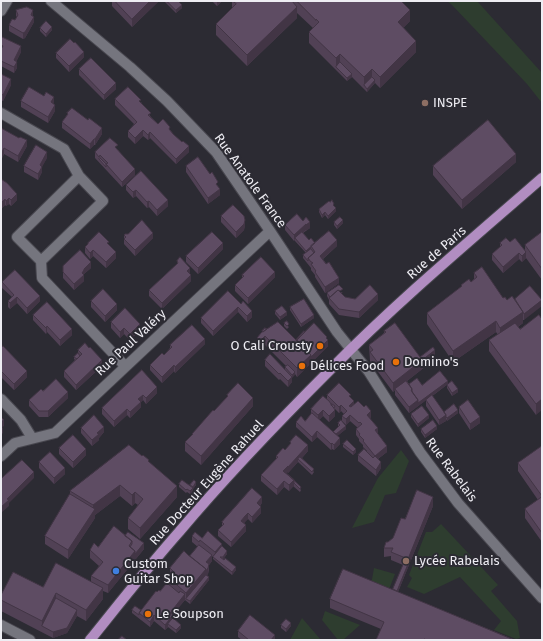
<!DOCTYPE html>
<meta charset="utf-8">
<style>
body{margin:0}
#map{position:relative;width:543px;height:641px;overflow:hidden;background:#2c2b33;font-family:"Fira Sans",sans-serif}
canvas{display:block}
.frame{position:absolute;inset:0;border:2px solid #eeedf3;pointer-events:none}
</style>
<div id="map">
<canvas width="543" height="641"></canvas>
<div class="frame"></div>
</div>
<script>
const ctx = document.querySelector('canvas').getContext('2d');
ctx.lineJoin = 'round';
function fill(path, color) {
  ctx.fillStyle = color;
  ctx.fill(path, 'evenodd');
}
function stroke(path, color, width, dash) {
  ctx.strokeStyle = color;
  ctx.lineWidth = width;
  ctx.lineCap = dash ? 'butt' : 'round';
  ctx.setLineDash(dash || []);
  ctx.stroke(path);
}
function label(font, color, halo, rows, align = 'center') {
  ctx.font = font + ' "Fira Sans",sans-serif';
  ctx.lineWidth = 4;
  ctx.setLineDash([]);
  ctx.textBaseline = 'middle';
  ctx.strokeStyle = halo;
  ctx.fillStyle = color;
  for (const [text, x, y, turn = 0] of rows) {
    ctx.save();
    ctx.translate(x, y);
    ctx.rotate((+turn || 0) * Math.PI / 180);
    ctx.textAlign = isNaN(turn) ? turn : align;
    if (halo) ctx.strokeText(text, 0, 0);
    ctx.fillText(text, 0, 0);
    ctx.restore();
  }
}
const green = new Path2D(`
 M447,1h30l65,72v30l-15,-19 -75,-79z
 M401,450l8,11 -13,32 -11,2 -11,27 -22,6 26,-50z
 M441,524l57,61 -7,6 26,30 3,17 -4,1 -22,-9 7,-9 -41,-44 -36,17 -17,-7 5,-9 -3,-3 17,-43h6z
 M374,568l21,6 -7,18 -17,-7z
 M325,611l35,14 -17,15h-5l-16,-20z
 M302,618l19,22h-31z`);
const minor = new Path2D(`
 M51,1l79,66 37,34 49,51 54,79 67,101 32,40 51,80 38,51 84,95
 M1,11l6,-10
 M1,113l63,36 15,27 24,25 -62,60 1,17 83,88
 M41,261l-24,-24 62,-61
 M1,399l20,21 11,18
 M1,456l14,-13 40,-10 215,-202
 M1,625l29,15`);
const major = new Path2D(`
 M90,640c29,-36 58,-73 89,-108 48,-57 100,-111 153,-164 66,-67 139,-128 210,-190`);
const wall = new Path2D(`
 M112,1h47l-27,26 -20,-21z
 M164,1h15l3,7 -6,5z
 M212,1h10l-5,5z
 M232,1h169l9,20 -7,7 13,24 -36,36 -5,-5 -8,9 -15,-15 -5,4 -38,-38v-11l4,-4 -16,-15v5l-50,48 -31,-31v-11l16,-15z
 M16,10l17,6 1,6 -9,16 -2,1 -14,-8v-6l6,-5 2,-3 -1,-1z
 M40,28l12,2 -6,7 -6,-6z
 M1,39l20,13 -5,10 1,6 -3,5 -13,-7z
 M56,53l28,4 -15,15 -13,-14z
 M79,69l37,20 -12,11 -25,-25z
 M1,74l10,11 -8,16 -2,-1z
 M115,99l26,3 10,15 7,7 12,6 19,22 -13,12 -26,-26 -2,2 -5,-4 -8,8 -7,-7v-6l6,-7 -19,-19z
 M21,101l33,1 -1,1 2,8 -7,12 -27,-16z
 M67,113l21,7 14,14 -7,11h-1l-4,4 -28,-21v-6l5,-7z
 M1,128l26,18 -9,16 -14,-8 -2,4 -1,-1z
 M118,150l17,25 -13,12 -27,-29v-6z
 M47,158l-5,8v6l-4,8 -14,-8v-6z
 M516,162l-54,47 -29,-34v-9z
 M186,166l32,21 2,8 -12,9 -22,-32z
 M1,180l16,20 -6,6 -2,-2 -3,2 -1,-1 -4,4z
 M126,185l42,21 -11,10 -8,-9 -2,1 -11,-12 -3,2 -7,-8z
 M334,206l2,5 -8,8 -3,-4 -3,3 -3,-6v-3z
 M221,216l24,9 -1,5 -8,8 -15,-16z
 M303,221l7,7 -7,5 6,7 6,3 22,3 -14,13 16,24 -14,10 -10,-16v-2l-4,-5v-2l-8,-10v-3l3,-2 -11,-12v-1l-1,1 -9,-11v-5z
 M334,222l9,1 -6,6 -3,-4z
 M542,232v48l-16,-22 -4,4 -3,-3 -16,14 -11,-13v-6l8,-7v-4l10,-1 15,8v-5z
 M128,234l25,4 -18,18 -11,-12v-9z
 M88,243l21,2 7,13 -10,10 -13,-12 -3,3 -5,-6v-6l3,-2z
 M223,249l-25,25 -12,-12v-6z
 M177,261l13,13 1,7 -29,28 -13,-13v-6l28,-26z
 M91,268l-7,6v7l-10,9 -11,-12v-6z
 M474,273l29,25 4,2 8,-1 15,-13 -6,34h-1v3l-5,4 2,2 19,-14 -3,100 -47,-64v-11l9,-5 -2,-3 -43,30 -26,-38v-11l34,-26v-2l10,-3 3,-3z
 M242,275l33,2 -27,27 -13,-13v-6l7,-7z
 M2,282l38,19 -13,13 -10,-11 -7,6 -2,-2v-6l4,-4 -10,-9z
 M228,291l24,26 -5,5 -9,-10 -25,24 -12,-13v-5z
 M343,292l-2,1 4,4 10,2 23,1 -19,18 -20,-3 -10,-11v-4l-2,-4v-3z
 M91,301l26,9 -12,12 -14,-15z
 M290,307l24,11 -13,9 -11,-17z
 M275,311l12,4 -7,5 -5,-6z
 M33,315l39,20 -12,11 -13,-14 -1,2 -13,-14z
 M111,322l29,8 -10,10 -6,-6 -4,4 -9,-10z
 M284,323l5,4 -2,2 -3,-3z
 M267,329l29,11 31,-1 1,7 -31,31 -2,-3 -3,3v5l-4,5 -8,-8 -1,1 -14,-14v-6l20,10v-3l1,-1 -21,-21 -5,5 -3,-4v-8l5,-6v-1z
 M384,331l36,26 15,2 -28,22 2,3 13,1 26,-1 -17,13 13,15 14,1 -11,8 -1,-2v2l-7,4 -13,-19v-6l-17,13 -14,-18v-5l-2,2 -23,-31 -1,-16 15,-12z
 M205,344l-30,29 -1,-2 -12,12 -12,-13v-5l14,-10 6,-7v-3z
 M1,348l26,29 -13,13 -13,-13z
 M78,350l24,16 -26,24 -12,-13v-6l11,-11 -1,-1v-2l4,-4z
 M142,370l15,23 -11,11 -3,-4 -2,2v5l-11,11 -3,-3 -13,12 -12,-13v-6z
 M447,385l11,7 -6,4 -5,-8z
 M43,390l25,8 -20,19h-9l-10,-11v-6z
 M227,395l26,11 -52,59 -16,-14v-9l7,-7v-1l22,-23 13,-14z
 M327,395l24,3 3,6 17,13 -1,1 17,34 -9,7 3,9 -5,8 -18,-15v-6l9,-4 -4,-4v-2l-4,-4v-2l-3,-4v-6l2,-1 -8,-7 -4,4 -4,-4v-5l2,-2 -3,-3 -2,2 -4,-4v7l-6,6 -6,-6 -4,4 14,12 5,-5v-4l8,6 -9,7 3,8 -6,6 -2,-1 -1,1 -14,-13 -5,5 -16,-15v-5l9,-1 6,-7v-5l16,-9z
 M459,407l21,16 -10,7 -11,-17z
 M411,414l18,4 -11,9 -7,-10z
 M81,428l23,4 -5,6v2l-7,6 -11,-13z
 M421,429h16l-12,9 -4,-6z
 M290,442l18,9 -6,7 12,14 -2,3 -14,-13 -10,11v-1l-2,1 15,17 -1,2 -7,-6 -4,5 -5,-4 -7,8 -16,-14v-6l15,-16v-3l9,-6 5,-5z
 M343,444l13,8 -3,3 -10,-8z
 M542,446v96l-17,-24v-9l13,-9 -20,-29v-8z
 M59,448l27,7 -13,13 -14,-14z
 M39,462l26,12 -11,10 -15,-16z
 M149,463l28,34 -37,42 -12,-10v-11l10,-13 -3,-2 -3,3 -12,-10 -25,19v3l-27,41 -23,-15v-8l25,-42v-3z
 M179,484l11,2v-1h6l-3,4v2l-3,3 -3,-2 -1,1 -7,-6z
 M262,503l-2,3 1,7 -9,10 -4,-4 -3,2 -1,2 2,8 -15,16 -13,-11v-6l4,-4v-4z
 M433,506l-35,86 112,46 6,2h-140l5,-11 -51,-21v-9l63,-10 10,-24 -12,-5v-4l-7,1v-9l4,-6 5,-4 12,-19z
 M124,535l20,14 -36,44 -5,-2v8l-17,22 -9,-5 -10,17 -14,5 -52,-27v-16l42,-8 48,-5v-6l8,-10 -9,-8v-8l8,-3z
 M192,536l10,2 20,8 5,8 -4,5 13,11 -4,5 -19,-16v-2l-1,-1v5l-3,4v5l-1,4 -1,1 2,5 -19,24 -5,-4 -13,15 1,3 8,10 -5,5 -8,-6 -3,3 -11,-9 -4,6 -18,-14v-3h9l16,-18 3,-1 9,-7v-6l1,-1v-9l20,-12 8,-9 -6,-5z
 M281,625l10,1 -5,6 -5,-4z
 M238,631l37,9h-33l-4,-3z`);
const shadedWall = new Path2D(`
 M150,1h9l-27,26v-8z
 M217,1h5l-5,5z
 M182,5v3l-6,5v-3z
 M297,7v11l-50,48v-11z
 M33,10v6l-2,5v-6z
 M410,10v11l-12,13v-12z
 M34,17v5l-9,16 -2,1v-6z
 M52,27v3l-6,7v-3z
 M416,41v11l-36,36v-11z
 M21,46v6l-7,14v-6z
 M84,52v5l-15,15v-6z
 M340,54v11l-4,2v-9z
 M17,62v6l-3,5v-6z
 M372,69v11l-8,5v-8z
 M352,74v3l-5,4v-3z
 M11,79v6l-8,16v-6z
 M375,80v3l-8,9v-3z
 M116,83v6l-12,11v-5z
 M54,97v5l-3,6v-6z
 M55,105v6l-7,12v-6z
 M102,128v6l-7,11v-6z
 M143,130v6l-8,8v-6z
 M150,132v6l-2,2v-5z
 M94,139v6l-4,4v-5z
 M27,140v6l-9,16v-6z
 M189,146v6l-13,12v-5z
 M4,148v6l-2,4v-6z
 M47,152v6l-7,13v-6z
 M516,154v8l-54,47v-9z
 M42,167v5l-4,8v-6z
 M135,169v6l-13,12v-5z
 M220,189v6l-12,9v-6z
 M136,190v6l-3,2v-6z
 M17,194v6l-6,6v-6z
 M9,198v6l-3,2v-5z
 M5,199v6l-4,4v-6z
 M168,200v6l-11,10v-6z
 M149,201v6l-2,1v-6z
 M336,208v3l-8,8v-3z
 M325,212v3l-3,3v-3z
 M245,220v5l-1,5 -8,8v-6z
 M343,220v3l-6,6v-3z
 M310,222v6l-4,3v-6z
 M306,224v6l-10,9 -1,-1 -1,3v-6z
 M153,233v5l-18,18v-6z
 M337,240v6l-17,15v-5z
 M223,243v6l-25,25v-6z
 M311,246v3l-5,4v-2z
 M93,250v6l-3,3v-6z
 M116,252v6l-10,10v-6z
 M526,252v6l-4,4v-6z
 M519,253v6l-16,14v-6z
 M91,262v6l-7,6v7l-10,9v-6l10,-15z
 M2,267v6l-1,1v-6z
 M190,268v6l-3,3v-6z
 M275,272v5l-27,27v-6z
 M191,275v6l-29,28v-6z
 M339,278v5l-14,10v-6z
 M378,294v6l-19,18v-6z
 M40,296v5l-13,13v-6z
 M17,297v6l-7,6v-6z
 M542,300v6l-18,14v-6z
 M117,304v6l-12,12v-6z
 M238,307v5l-25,24v-5z
 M252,311v6l-5,5v-6z
 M287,312v3l-7,5v-3z
 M523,312v11l-23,16v-11z
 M314,315v3l-13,9v-3z
 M496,321v11l-43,30v-11z
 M140,324v6l-10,10v-6z
 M47,326v6l-1,2v-6z
 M124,328v6l-4,4v-6z
 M72,329v6l-12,11v-6z
 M265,336v9l-5,5v-9z
 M327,337v5l1,-2v6l-31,31v-9z
 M205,339v5l-30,29v-6z
 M435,350v9l-42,33v-9z
 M102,360v6l-26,24v-5z
 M174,365v6l-12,12v-6z
 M27,371v6l-13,13v-6z
 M295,372v3l-3,3v-3z
 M292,377v5l-4,5v-6z
 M448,381v3l-39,29v-6l9,-7z
 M157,387v6l-11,11v-6z
 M458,389v3l-6,4v-3z
 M68,392v6l-20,19v-6z
 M143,395v5l-2,2v5l-11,11v-6l8,-13z
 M253,398v8l-52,59v-9z
 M542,399v11l-6,5v-11z
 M354,401v6l-5,5v-6z
 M341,405v6l-2,2v-6z
 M127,409v6l-13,12v-6z
 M323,410v6l-5,5v-6z
 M335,410v6l-6,6v-6z
 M458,410v3l-11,8v-3z
 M371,411v6l-4,4v-6z
 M350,415v6l-4,4v-6z
 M429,415v3l-11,9v-3z
 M446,415v6l-7,4v-5z
 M480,417v6l-10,7v-6z
 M4,420v6l-3,2v-6z
 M346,426v3l-12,10v-3z
 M437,426v3l-12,9v-3z
 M3,427v6l-2,2v-6z
 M104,427v5l-5,6v2l-7,6v-6l5,-7z
 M378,428v6l-3,-4z
 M317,431v6l-5,5v-5z
 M340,438v6l-6,6v-5z
 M332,443v6l-1,1v-6z
 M308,445v6l-8,9 -2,-1v3l-10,11v-6z
 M387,446v6l-12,9v-5z
 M86,449v6l-13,13v-6z
 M356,449v3l-3,3v-3z
 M381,462v6l-5,8v-6z
 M288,466v6l-3,3 -2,-4z
 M65,468v6l-11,10v-6z
 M34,472v6l-25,25v3l-8,7v-6l6,-8z
 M294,480v6l-5,5v-6z
 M284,481v6l-7,8v-6z
 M196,482v3l-3,4v2l-3,3v-3l3,-2v-2z
 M120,485v11l-25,19v3l-27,41v-9l25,-38v-7z
 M177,486v11l-37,42v-11z
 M135,492v11l-3,3v-11z
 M262,497v6l-5,6v-6z
 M433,497v9l-38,93v-3l13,-32v-5z
 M261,507v6l-9,10v-6z
 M248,513v6l-7,8v-6z
 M246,525v6l-15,16v-5z
 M144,543v6l-9,11v-6z
 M222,544v5l-7,9v-6z
 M135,551v9l-27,33v-8z
 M227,551v3l-4,6v-3z
 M212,555v6l-3,4 -1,9 -22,25v2v-8l20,-31z
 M236,567v3l-4,5v-3z
 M209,577v3l-19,24v-3z
 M103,588v11l-17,22v-11z
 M56,593v11l-14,22v-5z
 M185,594v6l-15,18v-5z
 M77,610v6l-10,17 -14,5v-6z
 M154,615v6l-4,6v-5z
 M173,615v6l-5,3v3l-3,3v-5z
 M291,623v3l-5,6v-3z
 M181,625v3l-5,5v-3z
 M275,635v5h-4z`);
const building = new Path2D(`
 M115,1h35l-18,18z
 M167,1h11l4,4 -6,5z
 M233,1h59l5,6 -50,48 -31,-31 20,-20z
 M297,1h104l9,9 -12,12 18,19 -36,36 -8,-8 -8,8 -24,-23 -4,4 -27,-26 10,-10 -3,-3v1z
 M27,7l6,3 -2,5 3,2 -9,15 -2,1 -14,-8 3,-6 3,1 3,-5 -2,-5z
 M46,21l6,6 -6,7 -6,-6z
 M2,37l19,9 -7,14 3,2 -3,5 -13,-6v-12l2,-3 -2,-1v-6z
 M70,39l4,4 1,-1 9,10 -15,14 -13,-13z
 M91,58l25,25 -12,12 -25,-26z
 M340,62l12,12 -5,4 -11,-11z
 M1,74l10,5 -8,16 -2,-1z
 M372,77l3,3 -8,9 -3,-4z
 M29,87l15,9 2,-4 8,5 -3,5 4,3 -7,12 -27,-16z
 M128,87l13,13 -2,1 12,12 -3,2 10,9 5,-5 7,8 -1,2 4,5 9,8 1,-1 6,5 -13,13 -26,-27 -2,3 -5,-5 -8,8 -7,-7 9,-9 -22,-23z
 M72,108l16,12 1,-2 13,10 -7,11h-1l-4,5 -28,-22 6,-8 -1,-1z
 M488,120l28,34 -54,46 -29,-34z
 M1,128l18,10 1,-1 7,3 -9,16 -14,-8 -2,4 -1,-1z
 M110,138l8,7 -3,2 20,22 -13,13 -16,-18 2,-1 -8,-8 -1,2 -4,-5z
 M36,145l11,7 -7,13 2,2 -4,7 -14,-8z
 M198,157l12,17 2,-2 6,10 -2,2 4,5 -12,9 -22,-32z
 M100,158l8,8 -2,-2v3l-7,-8z
 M141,171l27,29 -11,10 -8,-9 -2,1 -11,-12 -3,2 -7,-7z
 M1,179l6,4 10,11 -6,6 -2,-2 -3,3 -1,-2 -4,4z
 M332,200l2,4 -1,1 3,3 -8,8 -3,-4 -3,3 -3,-6 10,-8 1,1z
 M233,205l11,11 1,4 -1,4 -8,8 -15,-16z
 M297,214l6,7 3,-4 4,5 -4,3v-1l-12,11 -9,-10z
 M340,217l3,3 -6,6 -3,-4z
 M142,220l11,13 -18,17 -11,-11 2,-2 -2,-2 1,-1h3z
 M329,231l8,9 -17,16 6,8 3,-2 10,16 -14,9 -10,-15 1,-1 -5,-7 2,-1 -1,-1h-1l-3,-4 7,-6 -4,-6z
 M99,232l10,10 -2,1 9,9 -10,10 -13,-12 -3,3 -5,-6 3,-3v-1z
 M212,232l11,11 -25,25 -12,-12z
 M302,232l7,8 2,-2 4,5 -9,8 -11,-13z
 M542,232v37l-17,-24z
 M506,238l4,4 5,-4 11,14 -4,4 -3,-3 -16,14 -11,-13 10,-9 -2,-2z
 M311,249l3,4 -6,5v3l-5,-6z
 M80,250l11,12 -7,7v1l-2,3 2,2 -10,9 -11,-12v-6z
 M180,257l10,11 -3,3 4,4 -29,28 -13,-13 29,-27 -1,-2z
 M261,257l14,15 -27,26 -13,-13 9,-9 -2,-1z
 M482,267l21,31 2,-1 2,3 5,-4 11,16 -23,16 -4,-7 -43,30 -26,-38 35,-27 -1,-1 8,-6 2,3 6,-5 -3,-4z
 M15,270l25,26 -13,12 -10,-11 -7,6 -2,-2 6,-6 -12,-13z
 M339,285l4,4 -3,2 -2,-1 -8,7 -3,-4z
 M370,285l8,9 -19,18 -20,-3 -10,-11 9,-8 7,7 10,2z
 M530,286l12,14 -18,14 -1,-2 -8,-13z
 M103,289l14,15 -12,12 -14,-15z
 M228,291l13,13 2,-3 9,10 -5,5 -9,-9 -25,24 -12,-13z
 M304,299l10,16 -13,9 -11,-17z
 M47,302l25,27 -12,11 -13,-14 -1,2 -13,-13z
 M282,306l5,6 -7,5 -5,-6z
 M125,308l15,16 -10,10 -6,-6 -4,4 -9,-10z
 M539,315l3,4v80l-6,5 -47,-64 26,-17 5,6z
 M287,321l2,3 -2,2 -3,-3z
 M278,322l33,33 -14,13 -32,-32 -5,5 -3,-3 4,-5z
 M314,323l13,14 -1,1 2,2 -17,17v-2l-14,-15z
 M395,323l25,34 13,-10 2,3 -42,33 -23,-31 3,-2 -4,-5 17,-13 -2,-1z
 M192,325l13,14 -30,28 -1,-2 -12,12 -12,-12 12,-12 2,2 8,-8 -2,-2z
 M265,328l2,1 -4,3 -1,-1z
 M304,331l1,1 -8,8h-1z
 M85,343l4,5 1,-1 12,13 -26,25 -12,-14 18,-17 -4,-4z
 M3,346l24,25 -13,13 -13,-13v-23z
 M78,353l2,3 -3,3 -3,-2z
 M270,354l22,23 -4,4 -8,-8 -1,1 -14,-14z
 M288,365l7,7 -3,3 -7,-8z
 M142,370l15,17 -11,11 -3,-3 -5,4 3,3 -11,10 -3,-3 -13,12 -12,-13z
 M440,371l8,10 -30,22v-3l-6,-8v-3l-3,-5 8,-6 5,7z
 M56,379l12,13 -20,19h-9l-10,-11 12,-11 2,2z
 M406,381l6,8 -1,1 7,10 -9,7 -14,-18z
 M452,381l6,8 -6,4 -5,-8z
 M238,383l15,15 -52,58 -16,-14 8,-8h-1l21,-24 1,1 14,-15 -1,-1z
 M339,383l12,12 -2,1 5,5 -5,5 2,1 7,-6 6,6 2,-2 5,6 -4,4 11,13 -3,2 12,16 -12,10 -12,-15 1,-1 -5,-5 1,-1 -4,-5 6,-5 -2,-2 -1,1 -9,-8 -4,4 -4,-3 5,-5 -6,-6 -2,2 -12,-12z
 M432,395l14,20 -7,5 -13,-20z
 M323,396l6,5 6,9 -6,6 -6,-6 -5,5 -7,-6z
 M468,400l12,17 -10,7 -11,-17z
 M332,404l3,2 -1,2 -3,-3z
 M454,404l4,6 -11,8 -1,-1v-2l-2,-3z
 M422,406l7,9 -11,9 -7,-10z
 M312,413l28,25 -6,7 -2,-2 -1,1 -14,-13 -5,6 -16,-15 5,-6 4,5z
 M94,415l10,12 -7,6 2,1 -7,6 -11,-12z
 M1,417l3,3 -3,2z
 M341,420l5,6 -10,8 -3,-2 7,-7 -2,-2z
 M433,420l4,6 -12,9 -4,-6z
 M73,435l13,14 -13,13 -14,-14z
 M296,435l12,10 -20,22v-1l-5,5 11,9 -5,5 -5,-4 -7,8 -16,-14 17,-18 -2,-1 7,-8 2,2 6,-7 -1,-1z
 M347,440l9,9 -3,3 -10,-8z
 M129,445l13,11 1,-1 6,5 -1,1 29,25 -37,42 -12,-10 15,-19 -8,-7 -3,3 -12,-10 -27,20 -23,-14z
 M542,446v50l-24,-33z
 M364,449l9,9 2,-2 6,6 -5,8 -18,-15z
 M50,452l15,16 -11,10 -15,-16z
 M300,457l14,12 -2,3 -14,-13z
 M22,460l12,12 -27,27 2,1 -8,7v-28z
 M285,472l16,15 -1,2 -6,-6v-3z
 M182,480l11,8 -3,3 -3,-2 -1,1 -7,-6z
 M194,480l2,2 -3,5 -3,-2z
 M252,488l10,9 -5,6 4,4 -9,10 -4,-4 -3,3 -4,5 5,4 -15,17 -13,-12 6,-6 -2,-2z
 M417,490l16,7 -25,62 -17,-7 2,-4h-9l2,-6h2l5,-4 8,-20 4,1z
 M70,494l25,15 -27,41 -23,-14z
 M542,497v36l-17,-24z
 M114,526l18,15 -3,5 6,5 -27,34 -17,-9 12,-14 -13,-12 4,-7 4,4z
 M208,531l14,13 -7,8 -15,-12 -1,2 -7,-6 3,-4 7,6z
 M128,532l16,11 -9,11v-3l-5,-4 2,-3v-3l-7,-5z
 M199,545l13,10 -6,7 3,2 -1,4 -2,3v-2l-16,-13z
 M222,546l5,5 -4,6h-3l4,3 1,-2 11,9 -4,5 -19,-15z
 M184,551l4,4 18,14 -20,24 -17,-15 5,-6 -4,-4z
 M56,563l47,25 -17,22 -30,-17 -14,28 -41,-21v-5l12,-23 30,15z
 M404,563l4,1 -11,27 -4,-2z
 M343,569l171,71h-87l-3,-1 -1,1h-47l8,-18 -54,-23z
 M206,575l3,2 -19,24 -4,-2z
 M167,583l12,10 1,-2 5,3 -15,19 3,2 -8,10 -11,-10 -4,7 -11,-9 17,-22 1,1 2,-2 1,1z
 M56,598l21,12 -10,18 -14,4 -11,-6z
 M135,606l6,4 -2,3v2l-7,-5z
 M250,615l25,20 -4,5h-22l-11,-9z
 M173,618l8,7 -5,5 -8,-6z
 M286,619l5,4 -5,6 -5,-4z
 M122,636l5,4h-9z`);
const markers = [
 [425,103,4,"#8d6e63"],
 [320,346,4,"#e8710a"],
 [396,362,4,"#e8710a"],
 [302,366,4,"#e8710a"],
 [406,561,4,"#8d6e63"],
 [116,571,4,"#3f7fe0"],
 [148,614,4,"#e8710a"]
];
const poiNames = [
 ["INSPE",433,103],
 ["O Cali Crousty",312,346,"right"],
 ["Domino's",404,362],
 ["Délices Food",310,366],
 ["Lycée Rabelais",414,561],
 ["Custom",124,564],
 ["Guitar Shop",124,579],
 ["Le Soupson",156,614]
];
const streetNames = [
 ["Rue Anatole France",250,181,54],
 ["Rue de Paris",437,253,-41],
 ["Rue Paul Valéry",131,343,-43],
 ["Rue Rabelais",451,470,53],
 ["Rue Docteur Eugène Rahuel",207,483,-48]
];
fill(green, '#2e3d2f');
stroke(minor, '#48474f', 12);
stroke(major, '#48474f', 12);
stroke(minor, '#75757e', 10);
stroke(major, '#b18dc1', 10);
fill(wall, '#514155');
fill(shadedWall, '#423545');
fill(building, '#5e4c63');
stroke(building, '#423545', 1);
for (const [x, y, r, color] of markers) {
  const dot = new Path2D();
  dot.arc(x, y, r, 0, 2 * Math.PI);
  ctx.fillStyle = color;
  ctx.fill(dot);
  stroke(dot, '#2c2b33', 1.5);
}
label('13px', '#eeedf3', '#2c2b33', poiNames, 'left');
label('13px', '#eeedf3', '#2c2b33', streetNames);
</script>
